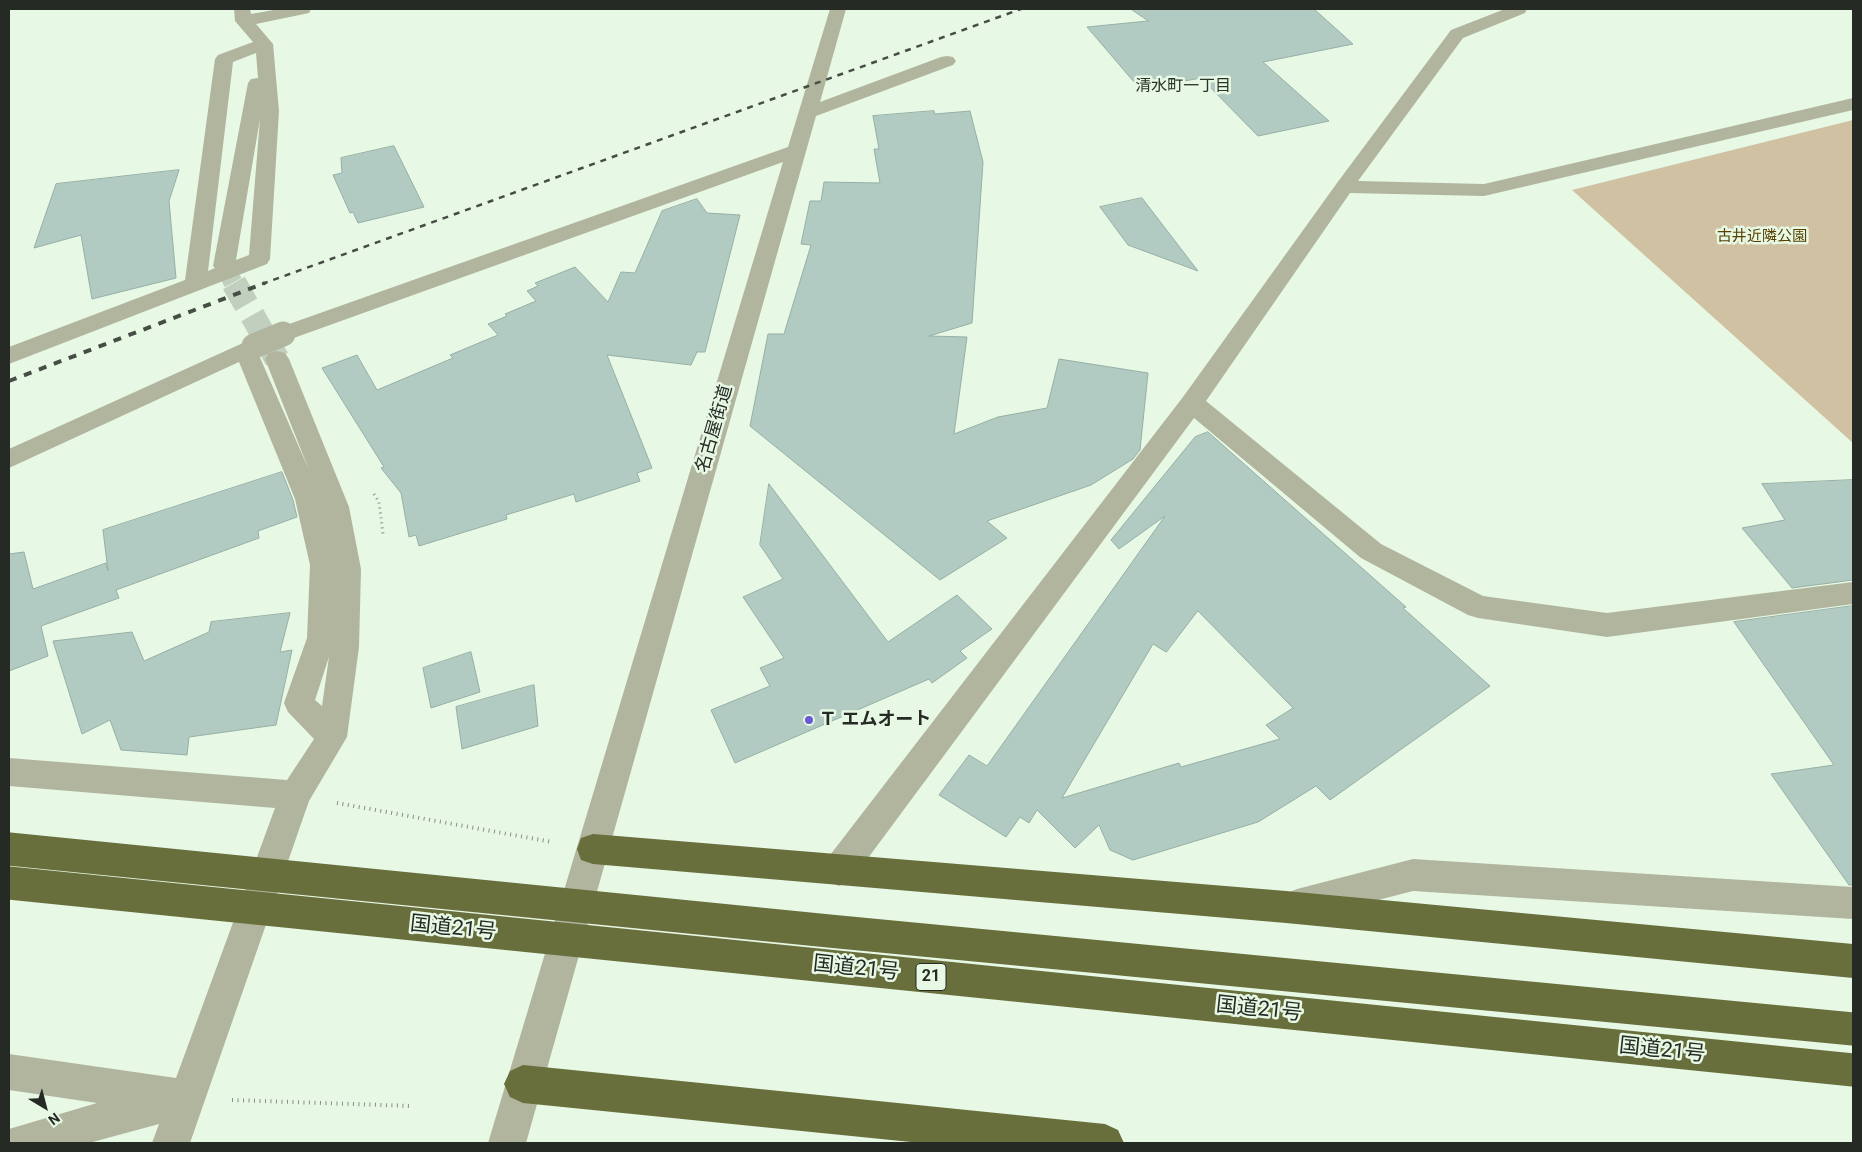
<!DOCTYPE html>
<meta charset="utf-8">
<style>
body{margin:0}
#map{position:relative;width:1862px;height:1152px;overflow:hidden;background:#e7f8e5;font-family:Roboto,sans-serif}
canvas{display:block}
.frame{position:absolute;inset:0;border:10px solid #252b24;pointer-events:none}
.north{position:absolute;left:20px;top:1082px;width:50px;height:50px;-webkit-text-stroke:4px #e7f8e5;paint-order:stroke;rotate:143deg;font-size:14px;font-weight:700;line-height:20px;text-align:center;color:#252b24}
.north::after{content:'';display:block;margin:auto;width:18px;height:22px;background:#252b24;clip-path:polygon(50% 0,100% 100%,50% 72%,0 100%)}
</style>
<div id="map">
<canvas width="1862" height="1152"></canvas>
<div class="frame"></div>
<div class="north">N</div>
</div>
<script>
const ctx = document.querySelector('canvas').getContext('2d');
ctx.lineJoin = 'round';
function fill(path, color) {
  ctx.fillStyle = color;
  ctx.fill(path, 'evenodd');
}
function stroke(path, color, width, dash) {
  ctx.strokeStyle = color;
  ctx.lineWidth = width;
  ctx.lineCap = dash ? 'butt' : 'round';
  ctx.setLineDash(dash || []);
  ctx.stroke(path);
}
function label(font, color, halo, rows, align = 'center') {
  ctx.font = font + ' Roboto,"Noto Sans JP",sans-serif';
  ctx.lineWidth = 5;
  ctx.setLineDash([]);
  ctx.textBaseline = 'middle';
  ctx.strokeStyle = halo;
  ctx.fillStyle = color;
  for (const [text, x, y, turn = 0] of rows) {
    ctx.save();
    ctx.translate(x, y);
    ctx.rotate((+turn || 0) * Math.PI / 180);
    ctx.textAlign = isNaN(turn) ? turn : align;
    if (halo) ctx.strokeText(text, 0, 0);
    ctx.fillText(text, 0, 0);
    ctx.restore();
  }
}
const green = new Path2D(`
 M1853,120v323l-281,-253z`);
const building = new Path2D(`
 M1131,9h183l39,35 -90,18 66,59 -71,15 -57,-58 -61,11 -53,-62 61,-6z
 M934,111l1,3 35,-3 13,51 -11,161 -43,13 38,1 -13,97 44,-17 49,-9 12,-49 89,14 -8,77 -7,9 -42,26 -104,36 20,17 -67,42 -190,-154 18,-92h16l27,-89 -10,-1 9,-43h11l3,-19 56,1 -6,-34h5l-6,-33z
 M394,146l30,61 -66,16 -5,-11 -3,1 -17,-38 9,-2 -1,-15z
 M179,170l-10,31 7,77 -84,21 -11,-64 -47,13 22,-64z
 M1142,198l56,73 -70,-26 -28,-38z
 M697,199l10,14 33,2 -35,137h-8l-6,13 -84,-10 45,113 -15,5 3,8 -64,21 -2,-8 -68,21 1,4 -88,27 -3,-11 -7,2 -8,-44 -20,-25 3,-1 -62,-99 35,-13 20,35 76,-32 -3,-3 48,-20 -10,-11 19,-8 -2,-2 31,-13 -9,-10 11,-5 -3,-3 40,-16 33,35 13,-30 14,1 27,-62z
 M1208,432l198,175 -3,1 87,78 -160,114 -14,-14 -58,36 -125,38 -23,-10 -11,-25 -24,23 -38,-38 -8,13 -9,-6 -14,20 -67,-42 30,-40 18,11 178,-250 -46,33 -8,-9 84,-103zM1198,611l95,97 -27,17 14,14 -99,28 -2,-4 -117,35 91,-154 13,8z
 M282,472l11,28 4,17 -39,14 1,7 -143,52 3,8 -78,28 7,30 -39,15v-117l15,-2 9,37 73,-26 2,8 -5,-41z
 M1853,480v100l-61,8 -50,-60 43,-8 -23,-36z
 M769,484l119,158 69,-47 35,34 -32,22 7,7 -35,25 -3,-4 -194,84 -24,-53 59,-24 -10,-18 24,-10 -41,-61 40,-18 -23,-34z
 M1853,606v279h-4l-78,-111 63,-9 -100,-143z
 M290,613l-10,39 12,-2 -16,75 -87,12 -2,18 -66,-5 -11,-30 -28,14 -29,-93 79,-9 12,29 65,-29 2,-10z
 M471,652l9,40 -49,16 -8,-40z
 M534,685l4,41 -76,23 -6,-42z`);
const minorTunnelFar1 = new Path2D(`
 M224,266l10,18`);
const minorTunnel = new Path2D(`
 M234,283l43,76`);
const pathFar1 = new Path2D(`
 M374,494l5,8 4,32`);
const path = new Path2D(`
 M337,803l215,39
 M232,1100l180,6`);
const minor = new Path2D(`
 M234,9h16l1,5 28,-5h32l-2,4 -53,11 17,20 6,67 -9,148 -3,5 -258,100v-17l176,-67 30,-221 3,-4 35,-13 -18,-21zM256,53l2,25 -7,1 -3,4 -35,183 2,2 -7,3 25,-209zM260,119l-11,136 -13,5z
 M830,9h16l-26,93 121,-45 6,-1 6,1 3,4 -3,4 -137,51 -290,1027h-38l295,-981 -492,177 -8,3 -8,-3 -3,-5 3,-5 513,-182z
 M1505,9h22l-2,4 -62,25 -105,143 126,3 369,-86v12l-369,86 -134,-3 -144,208 175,143 102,52 124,17 246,-31v22l-246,33 -129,-19 -10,-3 -107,-57 -167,-140 -343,463 -12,5 -12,-5 -5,-11 5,-11 356,-462 154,-214 114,-153z
 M254,338l8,3 4,5 -4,5 -4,2 51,117 -44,-111 4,-6 8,-2 8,2 4,6 60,148 12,62 -2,78 -12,90 -38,64 -119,342h-38l7,-19 -70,19h-80v-14l88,-26 -88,-13v-36l167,24 99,-270 -266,-22v-28l278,22 27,-41 -26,-27 -4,-9 23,-65 3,-73 -15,-66 -56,-137 -230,106v-19zM329,657l-7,49 -7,-6z
 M1413,859l440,28v32l-440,-28 -116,30 -12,-5 -5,-11 5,-11 12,-5z`);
const highway = new Path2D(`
 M593,834l693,57 567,53v34l-567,-55 -693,-59 -12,-4 -4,-11 4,-11z
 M523,1065l582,59 13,6 6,13h-203l-398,-40 -13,-6 -6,-13 6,-13z`);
const railFar1 = new Path2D(`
 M262,284l759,-275`);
const rail = new Path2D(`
 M9,381l256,-98`);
const minorBridge = new Path2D(`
 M254,346l29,-12`);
const highwayBridge = new Path2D(`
 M9,849l820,82 1024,98
 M9,883l1844,187`);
const markers = [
 [809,720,5,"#665bd4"]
];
const farParknames = [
 ["古井近隣公園",1762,237]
];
const farNeighbourhoodnames = [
 ["清水町一丁目",1183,87]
];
const shields = [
 [931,977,30]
];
const shieldNames = [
 ["21",931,977]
];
const streetNames = [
 ["名古屋街道",715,429,-74]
];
const poiNames = [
 ["Ｔ エムオート",819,720]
];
const nearStreetnames = [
 ["国道21号",453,929,6],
 ["国道21号",856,969,6],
 ["国道21号",1259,1010,6],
 ["国道21号",1662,1051,6]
];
fill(green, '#cfc1a1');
fill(building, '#b2cbc2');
stroke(building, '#96afa5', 1);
stroke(minorTunnelFar1, '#c0cfbe', 19, [19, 9]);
stroke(minorTunnel, '#c0cfbe', 25, [25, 12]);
stroke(pathFar1, '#859084', 3, [1, 4]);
stroke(path, '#859084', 4, [1, 4.5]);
fill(minor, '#b1b59e');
fill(highway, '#696e3d');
stroke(railFar1, '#454d44', 2.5, [6, 6]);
stroke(rail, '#454d44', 4, [8, 8]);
stroke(minorBridge, '#b1b59e', 25);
stroke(highwayBridge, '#696e3d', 33);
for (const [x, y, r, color] of markers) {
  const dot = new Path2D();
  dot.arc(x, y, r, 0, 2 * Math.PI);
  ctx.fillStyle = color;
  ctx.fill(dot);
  stroke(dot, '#e7f8e5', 2);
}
label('15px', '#584100', '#e7f8e5', farParknames);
label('16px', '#273426', '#e7f8e5', farNeighbourhoodnames);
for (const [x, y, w] of shields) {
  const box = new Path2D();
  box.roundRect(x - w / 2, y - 13.5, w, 27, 4);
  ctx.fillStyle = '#e7f8e5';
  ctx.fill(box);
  stroke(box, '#252b24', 1);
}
label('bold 16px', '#252b24', null, shieldNames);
label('18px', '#252b24', '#e7f8e5', streetNames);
label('bold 18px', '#252b24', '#e7f8e5', poiNames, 'left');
label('21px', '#252b24', '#e7f8e5', nearStreetnames);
</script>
